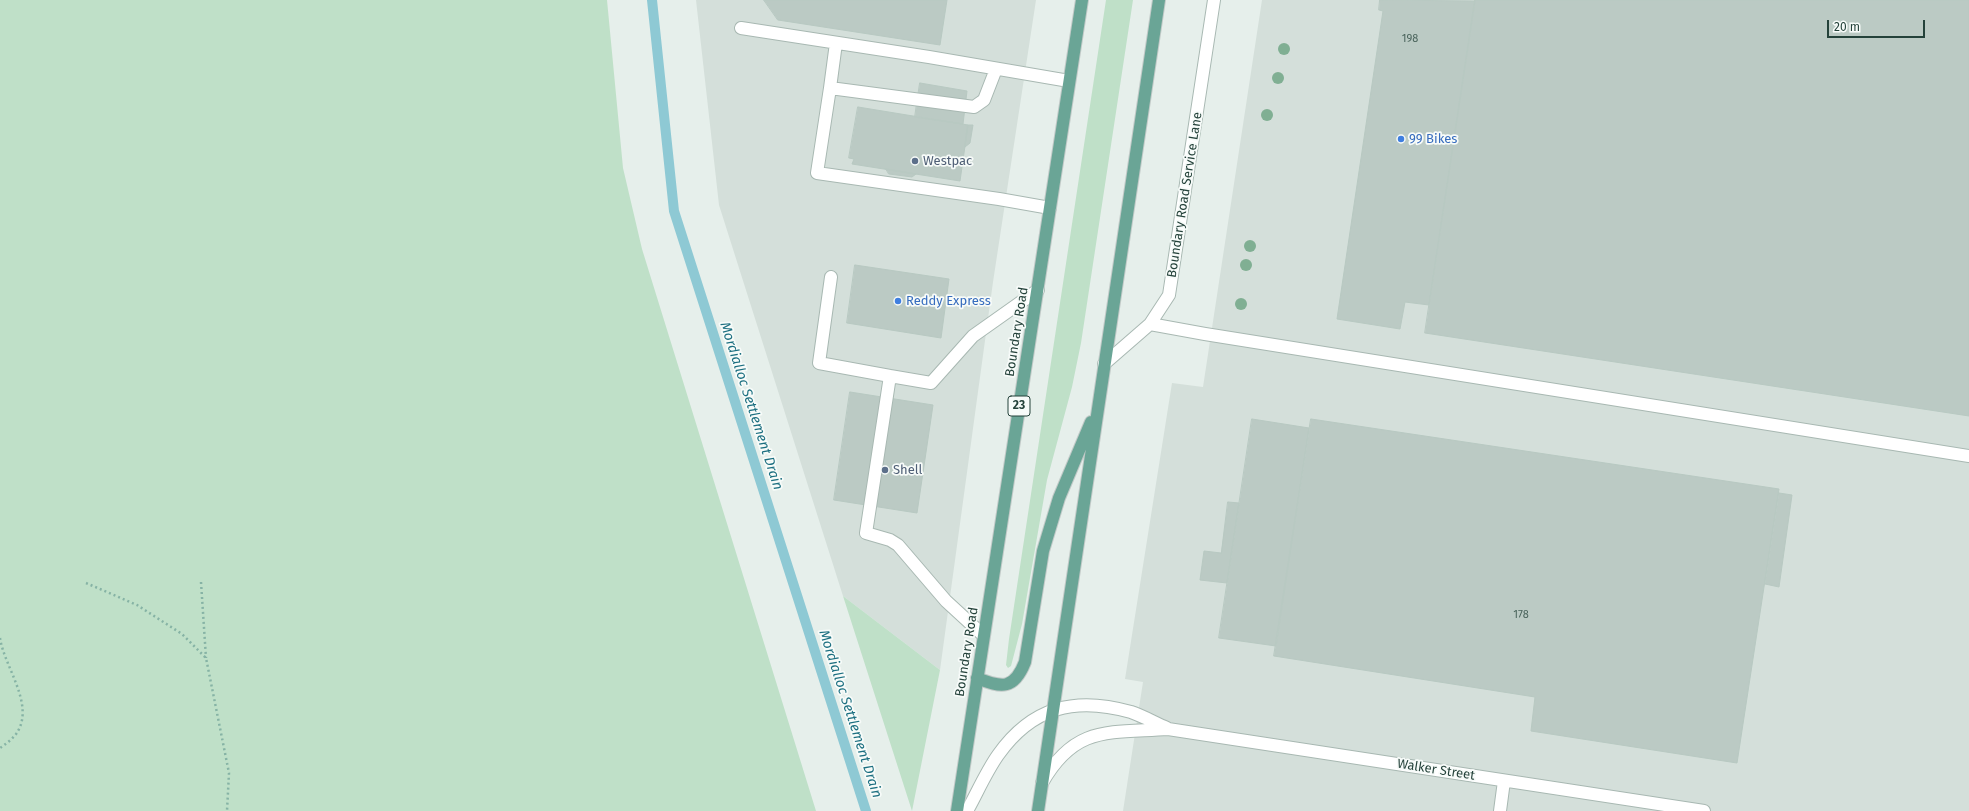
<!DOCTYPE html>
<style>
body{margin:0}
#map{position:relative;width:1969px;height:811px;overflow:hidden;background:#e6efeb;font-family:"Fira Sans",sans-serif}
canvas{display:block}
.scale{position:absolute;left:1827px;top:20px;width:98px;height:18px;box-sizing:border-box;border:2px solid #24423a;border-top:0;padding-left:5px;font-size:12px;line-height:14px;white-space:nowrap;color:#24423a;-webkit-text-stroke:3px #f7fbf9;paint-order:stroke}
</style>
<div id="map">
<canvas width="1969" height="811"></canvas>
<div class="scale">20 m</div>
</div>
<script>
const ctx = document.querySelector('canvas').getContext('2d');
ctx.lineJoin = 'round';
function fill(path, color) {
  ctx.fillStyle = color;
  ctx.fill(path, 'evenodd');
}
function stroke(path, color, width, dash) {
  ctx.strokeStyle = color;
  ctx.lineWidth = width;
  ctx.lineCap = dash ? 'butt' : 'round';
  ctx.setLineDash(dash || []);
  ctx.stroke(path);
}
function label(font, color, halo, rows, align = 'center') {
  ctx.font = font + ' "Fira Sans",sans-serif';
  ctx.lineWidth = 3.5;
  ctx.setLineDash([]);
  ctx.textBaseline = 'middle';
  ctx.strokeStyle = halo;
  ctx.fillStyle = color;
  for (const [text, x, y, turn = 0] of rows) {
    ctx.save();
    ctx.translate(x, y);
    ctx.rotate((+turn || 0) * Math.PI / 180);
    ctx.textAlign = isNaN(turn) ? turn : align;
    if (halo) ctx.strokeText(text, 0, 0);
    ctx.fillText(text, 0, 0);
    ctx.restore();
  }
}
const built = new Path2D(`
 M696,0h340l-43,282 -53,388 -97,-74 -124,-391z
 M1262,0h707v811h-846l20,-129 -18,-3 47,-296 31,4z`);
const green = new Path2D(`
 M0,0h607l16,168 19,81 174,562h-816z
 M1106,0h27l-52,343 -9,44 -25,93 -25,144 -11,42 -3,2 -2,-3 3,-26z
 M843,596l97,74 -28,141z`);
const stream = new Path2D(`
 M652,0l22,211 192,600`);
const building = new Path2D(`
 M764,0h183l-7,45 -162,-25z
 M1380,0l95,1 -46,304 -24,-3 -5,27 -63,-10 46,-308 -4,-1z
 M1475,0h494v416l-544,-83z
 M920,83l47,8 -4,33 -48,-7z
 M858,107l110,18 -8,56 -108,-17 2,-5 -5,-1z
 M968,125h5l-3,18 -5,4z
 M886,169l30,5 -4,3 -23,-3z
 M855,265l94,14 -8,59 -94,-15z
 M850,392l83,13 -16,108 -83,-13z
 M1252,419l57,9 -33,218 -57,-8z
 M1311,419l468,70 -42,274 -206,-32 4,-34 -261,-41z
 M1779,493l13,2 -13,92 -14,-3z
 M1228,502l11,1 -12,80 -27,-3 4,-29 17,2z`);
const path = new Path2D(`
 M201,582l5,76
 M86,583l51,22 45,29 24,24 23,115 -2,38
 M0,638c4,28 34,65 18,93 -3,6 -12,13 -18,17`);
const minor = new Path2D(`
 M741,28l188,29 140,24
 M996,69l-12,31 -10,7 -144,-19 -13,85 182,26 51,9
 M830,88l6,-45
 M831,277l-12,86 71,13
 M1150,324l55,10 764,122
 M1104,364l46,-40 19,-29 45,-295
 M983,635l-37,-34 -48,-56 -8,-5 -24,-7 24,-157 41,7 42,-47 65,-46
 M1042,783c33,-58 67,-50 126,-54l536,82
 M967,811c10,-18 19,-39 31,-56 34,-48 77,-59 133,-43 12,4 24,11 36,16
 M1500,811l4,-30`);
const major = new Path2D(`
 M977,678c25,10 37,12 48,-16l18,-111 16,-53 32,-76
 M957,811l125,-811
 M1038,811l121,-811`);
const trees = [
 [1284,49],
 [1278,78],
 [1267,115],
 [1250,246],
 [1246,265],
 [1241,304]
];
const markers = [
 [1401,139,4,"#3f7fe0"],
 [915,161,4,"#5c6f8a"],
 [898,301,4,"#3f7fe0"],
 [885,470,4,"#5c6f8a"]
];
const numberNames = [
 ["198",1410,39],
 ["178",1521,615]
];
const shields = [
 [1019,406,22]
];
const shieldNames = [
 ["23",1019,406]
];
const shopNames = [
 ["99 Bikes",1409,139],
 ["Reddy Express",906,301]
];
const serviceNames = [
 ["Westpac",923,161],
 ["Shell",893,470]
];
const streetNames = [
 ["Boundary Road Service Lane",1185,195,-81],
 ["Boundary Road",1017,332,-81],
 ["Boundary Road",967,652,-81],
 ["Walker Street",1436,770,9]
];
const waterNames = [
 ["Mordialloc Settlement Drain",751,406,72],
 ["Mordialloc Settlement Drain",850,714,72]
];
fill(built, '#d4dfda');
fill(green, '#bfe0c8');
stroke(stream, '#8ec9d4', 10);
fill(building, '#bbcac4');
stroke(building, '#b8c9c2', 1);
stroke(minor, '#a8b8b2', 14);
stroke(major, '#c2cac8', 14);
stroke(path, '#86b3a5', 2.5, [2, 3]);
stroke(minor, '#fff', 12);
stroke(major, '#6aa596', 12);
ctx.fillStyle = '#80af93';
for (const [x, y] of trees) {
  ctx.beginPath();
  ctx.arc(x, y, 6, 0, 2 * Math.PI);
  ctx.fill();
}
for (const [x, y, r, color] of markers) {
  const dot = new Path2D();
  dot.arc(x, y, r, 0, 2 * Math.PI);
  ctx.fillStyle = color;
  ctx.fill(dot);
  stroke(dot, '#f7fbf9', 1.5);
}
label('11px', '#4a645c', null, numberNames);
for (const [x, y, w] of shields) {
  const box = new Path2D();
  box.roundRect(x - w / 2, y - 10, w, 20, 3);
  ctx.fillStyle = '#f7fbf9';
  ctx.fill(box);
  stroke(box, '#24423a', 1);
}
label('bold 12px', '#24423a', null, shieldNames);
label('13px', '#366cbe', '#f7fbf9', shopNames, 'left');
label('13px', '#4e5e75', '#f7fbf9', serviceNames, 'left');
label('13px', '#24423a', '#f7fbf9', streetNames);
label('italic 14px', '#1c6f80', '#f7fbf9', waterNames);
</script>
